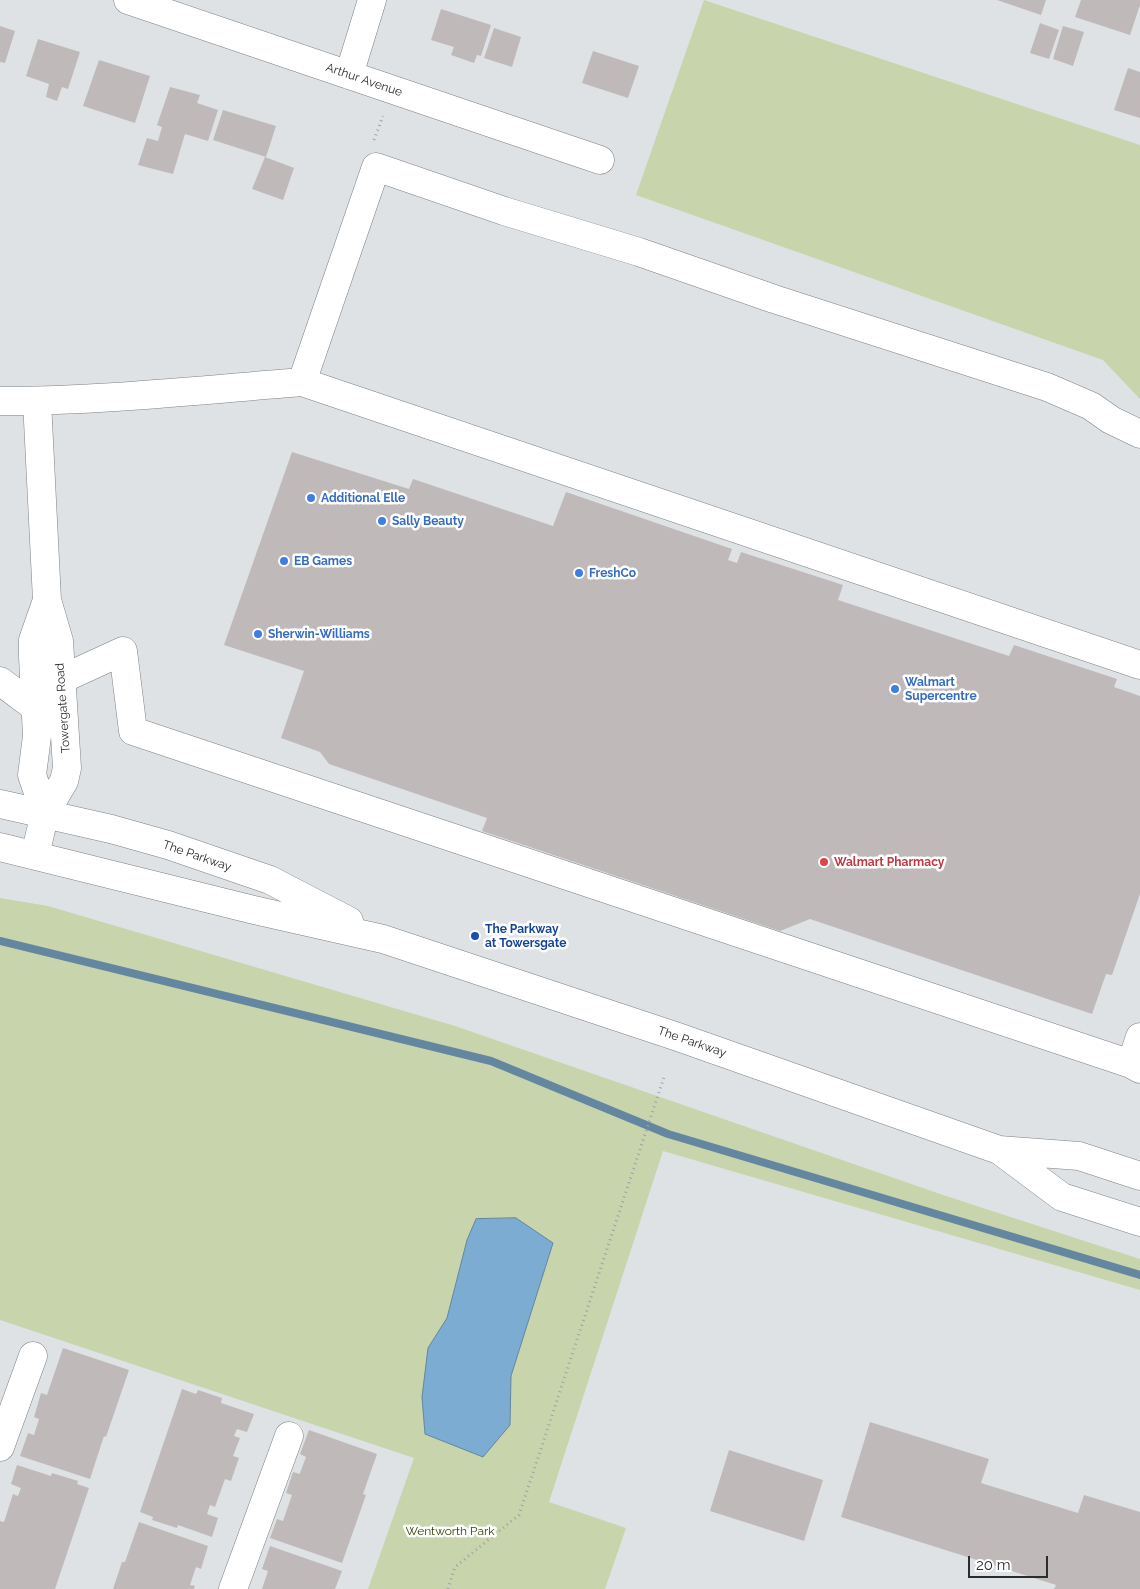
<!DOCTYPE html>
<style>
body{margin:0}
#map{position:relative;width:1140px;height:1589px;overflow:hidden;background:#dee2e5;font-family:Raleway,sans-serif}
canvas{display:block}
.scale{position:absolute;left:968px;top:1556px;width:80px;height:22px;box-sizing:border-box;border:2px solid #2b2c2e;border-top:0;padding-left:6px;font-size:15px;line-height:18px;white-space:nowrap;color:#2b2c2e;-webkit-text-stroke:4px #fff;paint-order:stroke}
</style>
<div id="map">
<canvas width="1140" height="1589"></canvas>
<div class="scale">20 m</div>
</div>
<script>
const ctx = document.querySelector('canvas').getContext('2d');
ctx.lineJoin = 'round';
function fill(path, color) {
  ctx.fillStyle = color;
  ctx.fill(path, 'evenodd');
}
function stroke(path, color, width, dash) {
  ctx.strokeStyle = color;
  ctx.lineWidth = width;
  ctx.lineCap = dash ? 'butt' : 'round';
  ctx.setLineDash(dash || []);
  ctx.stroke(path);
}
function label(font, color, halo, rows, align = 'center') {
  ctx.font = font + ' Raleway,sans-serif';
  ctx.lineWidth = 5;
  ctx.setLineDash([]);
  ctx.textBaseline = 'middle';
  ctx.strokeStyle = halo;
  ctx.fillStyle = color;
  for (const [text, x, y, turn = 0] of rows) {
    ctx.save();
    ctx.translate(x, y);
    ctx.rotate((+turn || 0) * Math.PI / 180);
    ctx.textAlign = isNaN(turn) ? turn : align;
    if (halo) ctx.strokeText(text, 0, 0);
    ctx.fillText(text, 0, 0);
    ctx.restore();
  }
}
const green = new Path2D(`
 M704,0l436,145v254l-37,-39 -467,-165z
 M0,898l48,8 407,120 491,170 194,63v31l-477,-139 -114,351 77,26 -21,61h-237l46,-131 -414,-138z`);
const water = new Path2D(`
 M516,1218l37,25 -42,133 -1,49 -27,32 -58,-23 -3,-37 6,-49 19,-30 20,-78 9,-21z`);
const stream = new Path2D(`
 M0,941l491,120 177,73 472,141`);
const building = new Path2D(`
 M997,0h49l-5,15z
 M1081,0h59v5l-10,30 -55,-18z
 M441,9l50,16 -10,31 -4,-1 -3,8 -23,-8 3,-8 -23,-7z
 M1040,23l19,7 -10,29 -19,-6z
 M0,26l15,5 -10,32 -5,-1z
 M1063,26l21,6 -11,34 -20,-7z
 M494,28l27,9 -9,30 -28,-9z
 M38,39l42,13 -12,37 -6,-2 -5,14 -11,-4 3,-13 -23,-8z
 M593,51l46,15 -11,32 -46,-15z
 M99,60l51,16 -15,47 -52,-17z
 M1128,68l12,4v46l-26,-8z
 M170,87l30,8 -3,8 21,7 -10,31 -23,-7 -12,40 -35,-9 9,-27 11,3 4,-14 -5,-2z
 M223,110l53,16 -10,31 -53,-17z
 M265,157l29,11 -11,32 -31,-11z
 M292,452l117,37 4,-10 140,47 13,-34 166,57 -4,11 9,3 4,-11 102,33 -5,15 171,56 5,-11 103,34 -3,8 26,9v198l-28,81 -6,-1 -14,40 -282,-95 -30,12 -298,-100 5,-13 -158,-54 -9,-12 -39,-14 23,-67 -80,-26z
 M63,1348l66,22 -23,67 -2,-1 -14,43 -70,-23 8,-23 6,2 5,-16 -5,-2 7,-24 6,2z
 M182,1389l14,5 2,-4 24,8 -1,5 33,11 -7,18 -10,-3 -3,7 6,2 -7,18 6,2 -8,23 -6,-2 -10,28 -5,-2 -3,9 11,4 -6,19 -34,-12 -1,3 -25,-8 1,-3 -13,-5z
 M870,1422l119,37 -8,24 97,30 6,-18 56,17v77h-86l2,-4 -215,-68z
 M309,1430l68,24 -14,40 3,1 -24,68 -72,-25 7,-19 6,2 9,-26 -6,-2 7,-21 7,2v-1l6,-16 -6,-3z
 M729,1450l94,30 -19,61 -94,-30z
 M17,1465l34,11 1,-3 26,8 -1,3 12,4 -34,101h-55v-68l4,1 9,-28 5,2 3,-8 -10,-4z
 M139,1522l69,24 -7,23 -5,-2 -6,18 5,1 -1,3h-81l9,-27h3z
 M270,1546l72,25 -7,18h-73l6,-18 -6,-2z`);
const path = new Path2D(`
 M374,140l9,-24
 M448,1589l7,-22 64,-52 145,-438`);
const minor = new Path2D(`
 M128,0l472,160
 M349,75l23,-75
 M302,382l74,-215 128,44 135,41 135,47 273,88 44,19 20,14 29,14
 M0,401c101,0 202,-11 302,-19l838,283
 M62,679l61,-28 10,80 998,333
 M0,681l36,27
 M45,813l-13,-38 5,-39 -4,-79v-17l14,-40
 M35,855l10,-42 19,-32 3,-13 -8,-127 -12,-41 -10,-199
 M1140,1037l-9,27 9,5
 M0,1447l33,-91
 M233,1589l56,-153`);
const major = new Path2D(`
 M0,804l111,25 57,16 102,35 79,41
 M0,847l254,63 129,29 295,98 321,113 80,6 61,20
 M999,1150l63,47 78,25`);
const markers = [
 [311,498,5,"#3f7fe0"],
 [382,521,5,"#3f7fe0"],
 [284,561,5,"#3f7fe0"],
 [579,573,5,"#3f7fe0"],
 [258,634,5,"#3f7fe0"],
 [895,689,5,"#3f7fe0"],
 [824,862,5,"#e0444e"],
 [475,936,5,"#1a4fb4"]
];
const streetNames = [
 ["Arthur Avenue",364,80,19],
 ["Towergate Road",63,708,-94],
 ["The Parkway",197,856,19],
 ["The Parkway",692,1042,19]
];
const shopNames = [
 ["Additional Elle",321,498],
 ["Sally Beauty",392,521],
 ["EB Games",294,561],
 ["FreshCo",589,573],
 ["Sherwin-Williams",268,634],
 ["Walmart",905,682],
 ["Supercentre",905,696]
];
const healthNames = [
 ["Walmart Pharmacy",834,862]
];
const transitNames = [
 ["The Parkway",485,929],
 ["at Towersgate",485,943]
];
const parkNames = [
 ["Wentworth Park",450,1531]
];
fill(green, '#c7d4ac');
fill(water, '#7cacd2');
stroke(water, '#6486a1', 1);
stroke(stream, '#6486a1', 8);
fill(building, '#bfbab9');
stroke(minor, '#7d8184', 29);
stroke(major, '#7d8184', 29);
stroke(path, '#9ea1a4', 3, [1, 4]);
stroke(minor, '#fff', 28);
stroke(major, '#fff', 28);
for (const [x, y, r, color] of markers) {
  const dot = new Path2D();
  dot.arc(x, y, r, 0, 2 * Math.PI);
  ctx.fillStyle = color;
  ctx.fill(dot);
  stroke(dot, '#fff', 2);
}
label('12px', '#2b2c2e', '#fff', streetNames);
label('bold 12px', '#366cbe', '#fff', shopNames, 'left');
label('bold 12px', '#be3a42', '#fff', healthNames, 'left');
label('bold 12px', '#164399', '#fff', transitNames, 'left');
label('12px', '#323f00', '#fff', parkNames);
</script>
